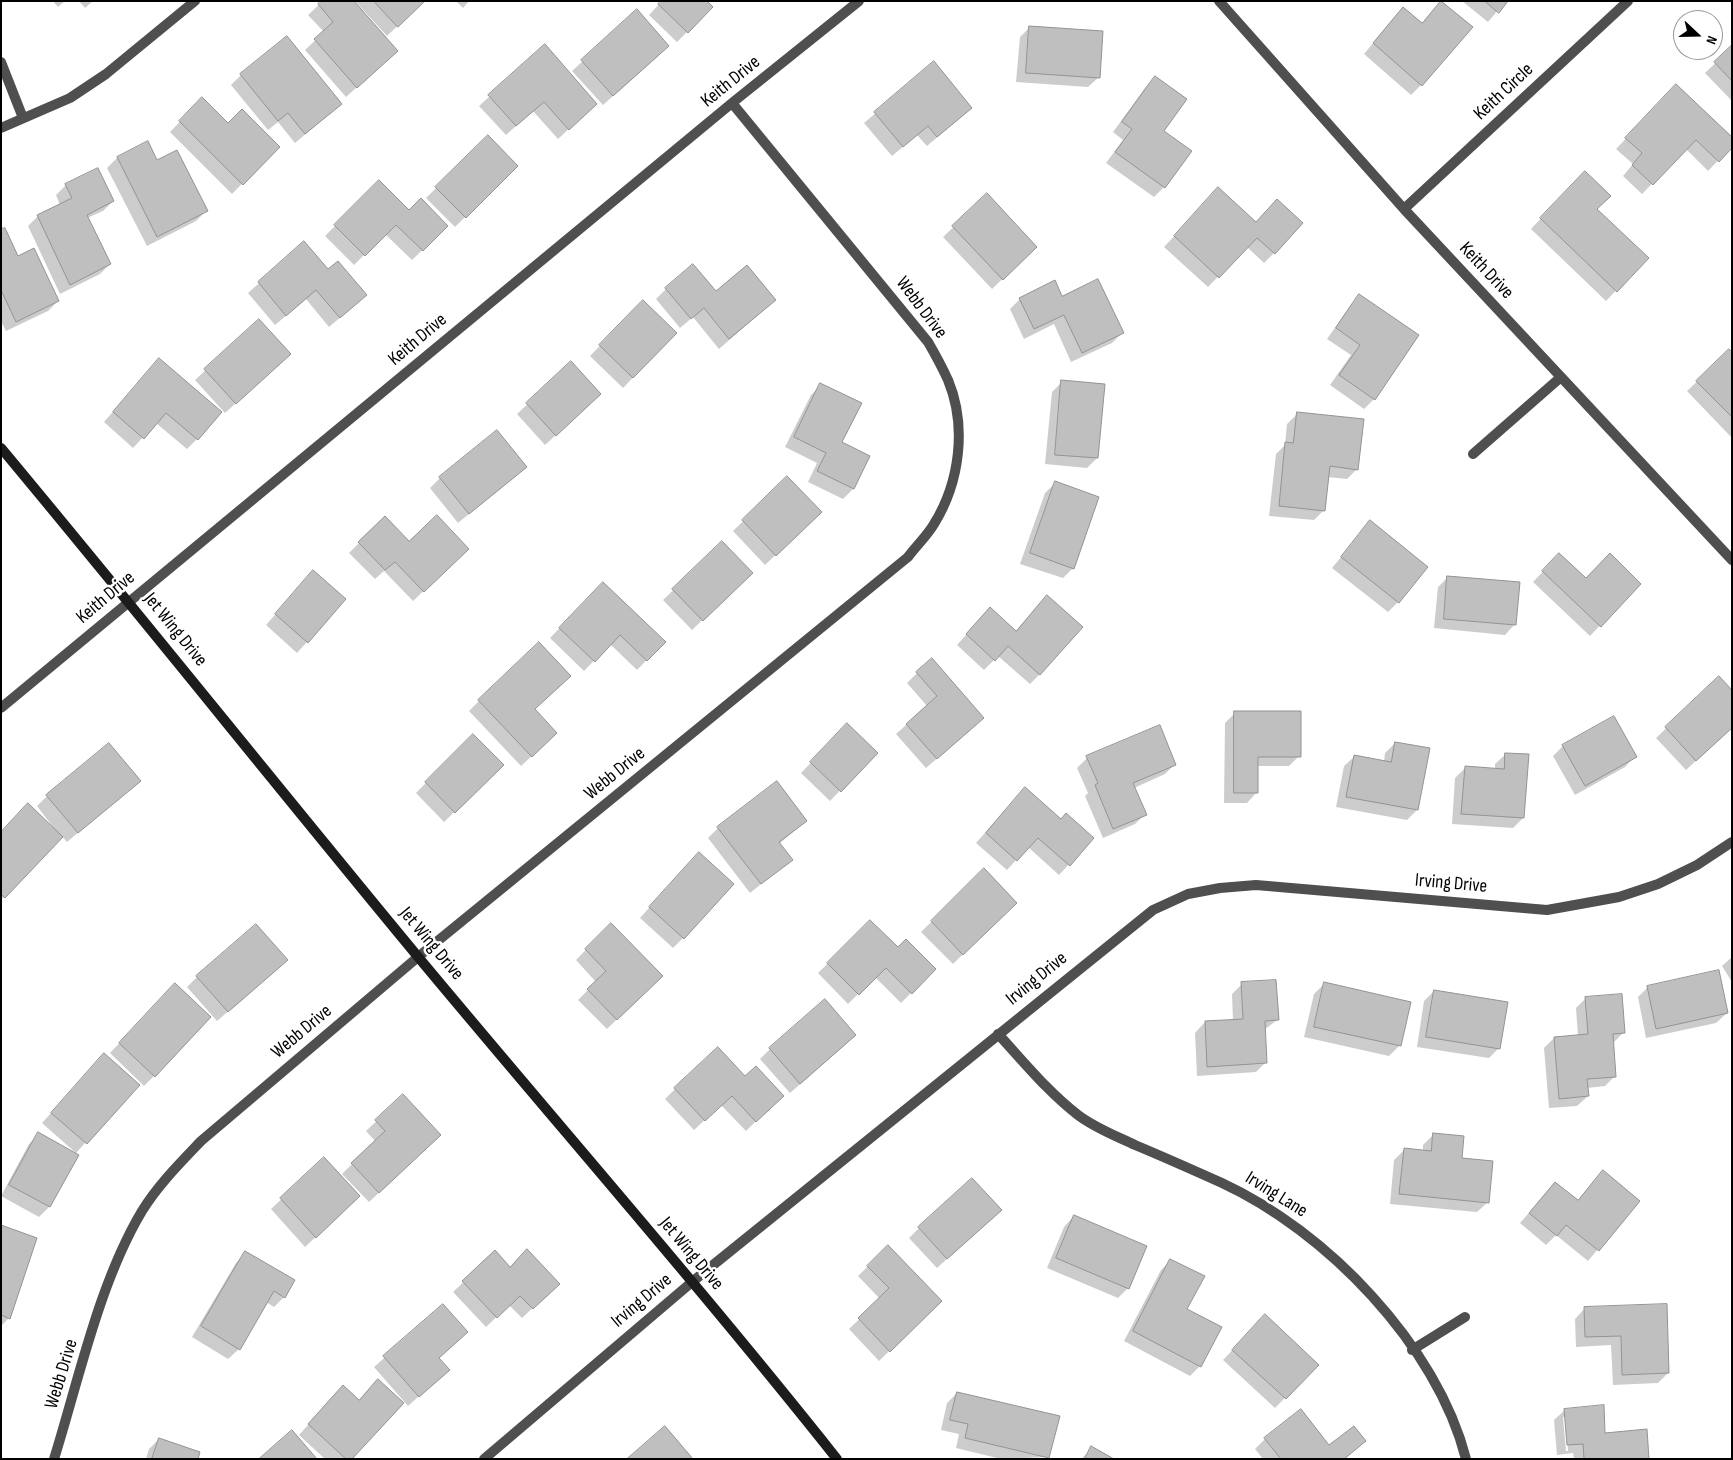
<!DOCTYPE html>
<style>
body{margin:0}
#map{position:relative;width:1733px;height:1460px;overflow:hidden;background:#fff;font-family:"Sofia Sans Condensed",sans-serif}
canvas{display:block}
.frame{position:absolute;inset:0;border:2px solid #000;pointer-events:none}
.north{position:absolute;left:1673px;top:10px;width:50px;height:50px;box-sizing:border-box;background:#fff;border:1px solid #999;border-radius:50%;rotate:111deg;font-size:14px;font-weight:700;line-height:20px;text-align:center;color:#000}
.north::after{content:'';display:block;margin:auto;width:18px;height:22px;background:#000;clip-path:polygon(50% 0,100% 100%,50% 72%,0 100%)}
</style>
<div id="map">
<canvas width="1733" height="1460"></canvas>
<div class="frame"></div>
<div class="north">N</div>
</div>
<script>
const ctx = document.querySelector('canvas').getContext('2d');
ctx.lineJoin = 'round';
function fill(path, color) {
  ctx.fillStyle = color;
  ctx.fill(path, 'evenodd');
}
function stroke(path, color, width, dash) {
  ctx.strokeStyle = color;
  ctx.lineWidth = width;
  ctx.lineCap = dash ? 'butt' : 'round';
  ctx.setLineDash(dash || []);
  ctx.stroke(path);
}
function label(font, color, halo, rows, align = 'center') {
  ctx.font = font + ' "Sofia Sans Condensed",sans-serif';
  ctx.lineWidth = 5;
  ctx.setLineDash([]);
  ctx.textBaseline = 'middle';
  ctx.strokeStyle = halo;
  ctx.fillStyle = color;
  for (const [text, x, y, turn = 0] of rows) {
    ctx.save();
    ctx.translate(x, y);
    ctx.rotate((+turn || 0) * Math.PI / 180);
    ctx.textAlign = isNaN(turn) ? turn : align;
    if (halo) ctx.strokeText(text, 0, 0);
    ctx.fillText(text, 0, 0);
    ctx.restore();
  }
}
const shadow = new Path2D(`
 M53,1h12l-7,6z
 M79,1h14l-8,7z
 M323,1h32l-2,2 33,58 -40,36 -41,-47 19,-18 -16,-17z
 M355,1h68l-36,35z
 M456,1h13l-6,7z
 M662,1l25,31 -10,10 -28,-27z
 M1462,1h44l-18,21z
 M637,11l21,45 -55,49 -31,-34z
 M1393,19l28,5v61l-10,10 -47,-41z
 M1030,27l69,50 -11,10 -72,-5 4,-45z
 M545,46l40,68 -27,25 -25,-28 -27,24 -27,-29z
 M1732,47v54l-27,-28z
 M934,63l26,55 -33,28 -10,-11 -25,21 -28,-33z
 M241,75l100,29 -46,39 -17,-21 -10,8 -37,-45z
 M1155,78l9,109 -10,10 -48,-34 17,-23 -10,-8 32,-44z
 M1666,96l66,50 -24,25 -22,-22 -44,45 -19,-18 10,-12 -17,-15z
 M202,99l26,25 50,23 -46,47 -62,-62z
 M488,137l28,29 -61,61 -29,-29z
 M117,158l39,4 50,49 -10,10 -49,25 -40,-78z
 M379,182l30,30 38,14 -35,34 -27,-26 -31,31 -29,-29z
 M1575,182l21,27 51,49 -41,43 -75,-72z
 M66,185l47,16 -10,10 -16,7 23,46 -10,10 -40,20 -32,-68 10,-10 22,-11 -4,-10z
 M1218,189l56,64 -10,10 -17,-16 -39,40 -44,-40z
 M987,195l49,52 -44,42 -49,-52z
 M1,231l16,27 41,43 -10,10 -42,20 -5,-10z
 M304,243l51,62 -26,22 -23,-28 -31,26 -27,-32z
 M666,289l50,4 59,7 -56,49 -26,-32 -13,11 -24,-29z
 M1360,296l14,103 -10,10 -34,-24 21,-30 -24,-16 23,-33z
 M1061,298l61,35 -10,10 -41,19 -17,-38 -30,15 -14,-30 10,-10z
 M643,302l33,31 -53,55 -33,-32z
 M259,321l20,43 -54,49 -30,-33z
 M1729,351l3,3v84l-45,-47z
 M159,359l38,80 -10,10 -31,-26 -23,25 -29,-26z
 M571,363l19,41 -45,41 -28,-31z
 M1062,382l35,76 -10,10 -42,-4 7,-72z
 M821,385l20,58 28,13 -16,33 -10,10 -35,-17 9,-19 -32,-16 26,-52z
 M1297,414l60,55 -10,10 -20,-2 -3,33 -10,10 -45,-4 7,-62 9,-9 2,-21z
 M526,467l-68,56 -28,-35 10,-10z
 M787,478l33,34 -55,53 -32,-34z
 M1055,483l18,85 -10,10 -43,-14 25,-71z
 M385,517l24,26 58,6 -54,52 -29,-30 -9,8 -26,-26z
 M1370,522l28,80 -10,10 -56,-44z
 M722,543l29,30 -59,57 -29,-30z
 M1550,564l36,16 54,4 -50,52 -57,-54z
 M1448,577l67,47 -10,11 -71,-7 4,-41z
 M304,582l41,17 -48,54 -31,-28z
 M593,594l71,48 -27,28 -27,-26 -26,27 -34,-33z
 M1037,607l3,67 -10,10 -32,-28 -14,14 -27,-25 23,-26 35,13z
 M917,673l55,55 -46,40 -30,-34 31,-28 -20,-23z
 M1719,678l13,49 -46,43 -30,-32z
 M479,701l55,8 12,34 -25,23 -52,-55z
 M1235,713l64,43 -10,10h-32v26l-10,11h-23l1,-80z
 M847,725l29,28 -46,48 -29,-28z
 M473,735l29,30 -58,57 -28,-29z
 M1395,743l22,67 -10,10 -71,-13 8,-41 11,-10 29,6 1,-9z
 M1563,746l72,10 -10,11 -50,28 -22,-39z
 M1506,754l17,64 -10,10 -61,-4 3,-46 10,-10 30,2v-6z
 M1087,758l88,6 -10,10 -31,14 11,26 -10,10 -32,14 -18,-42 3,-3 -11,-25z
 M129,790l-62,52 -5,-6 -61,64v-67l55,-2 -19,-25 10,-10z
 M1015,799l45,21 33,18 -34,37 -31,-28 -21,23 -31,-27z
 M806,821l-27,23 12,16 -41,33 -42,-55 10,-10z
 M689,863l-6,75 -10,10 -33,-30z
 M984,870l31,33 -62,61 -32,-32z
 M870,922l28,27 36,21 -33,33 -26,-26 -27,27 -30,-31z
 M611,924l50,52 -54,53 -29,-29 18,-18 -20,-22z
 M1732,957v25l-10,-16z
 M276,970l-59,51 -30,-34 10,-10z
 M1242,984l35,36 -13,10 2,32 -10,10 -59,4 -2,-43 10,-11 28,-1 -1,-27z
 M1324,984l85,19 -10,43 -10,10 -85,-19 10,-43z
 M1648,987l79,26 -11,10 -70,15 -8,-41z
 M1434,991l65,57 -10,10 -72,-11 7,-46z
 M165,995l-11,81 -10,10 -34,-33z
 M1586,998l37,35 -10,10 2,33 -10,10 -18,2 1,8 -11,10 -28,2 -5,-60 10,-10 24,-2 -2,-28z
 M845,1045l-55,48 -30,-34 10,-10z
 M94,1065l44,20 -62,68 -34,-30z
 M745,1078l37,18 -36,35 -25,-26 -27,25 -29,-31 10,-10z
 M403,1096l27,49 -61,57 -27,-28 33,-33 -9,-10z
 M39,1134l39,22 -29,51 -10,10 -38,-21 28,-52z
 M1433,1135l55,67 -11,10 -87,-8 4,-44 10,-10 19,1v-6z
 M324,1159l25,47 -44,41 -34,-38z
 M1555,1183l22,18h61l-50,60 -32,-26 -10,10 -26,-22z
 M1074,1216l54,72 -10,10 -71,-30 17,-41z
 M990,1220l-53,48 -28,-30 10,-10z
 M1,1227l8,91 -8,8z
 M888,1247l52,54 -61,60 -30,-32 31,-30 -22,-23z
 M495,1252l15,17 48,15 -36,34 -13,-13 -23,22 -33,-35z
 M246,1253l38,44 -10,10 -8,-5 -27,47 -11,10 -36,-22 44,-74z
 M1171,1260l29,106 -10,10 -66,-35 37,-71z
 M443,1306l-5,52 10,12 -40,36 -34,-39z
 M1665,1306l3,67 -10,10 -45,2 -2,-40 -35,2 -1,-28 10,-11z
 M1256,1325l61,40 -42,43 -52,-48z
 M957,1393l91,64 -47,2 -45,-11 3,-14 -18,-4 6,-27z
 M333,1397l18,62h-26l-26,-24z
 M1565,1410l82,49h-73l-1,-6 -16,2 -3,-35zM1563,1417h3l2,34h-2z
 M159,1439l38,20h-51l3,-10z
 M1265,1439l64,8 35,-6 -19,18h-82l-8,-10z
 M1092,1448l19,11h-30z`);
const building = new Path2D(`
 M321,1h33l44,50 -41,37 -43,-49 19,-17 -15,-18z
 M374,1h51l-27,26z
 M661,1h46l6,6 -25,26 -30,-29z
 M1441,1l32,26 -51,59 -49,-43 30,-36 19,16z
 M1485,1h23l-9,12z
 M637,9l32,37 -56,50 -32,-36z
 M1029,26l74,5 -3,47 -74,-5z
 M287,36l55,68 -37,30 -17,-21 -10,8 -38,-47z
 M545,44l52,60 -28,26 -25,-28 -28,24 -28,-31z
 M1732,45v36l-18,-19z
 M934,61l38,47 -35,29 -9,-11 -25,21 -29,-35z
 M1155,76l32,23 -23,32 28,20 -27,37 -50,-36 17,-23 -10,-7z
 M1676,84l56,53v11l-13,14 -23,-22 -43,45 -21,-20 10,-12 -17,-15z
 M202,97l26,26 14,-14 38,38 -37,38 -64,-64z
 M488,135l30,31 -52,52 -31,-31z
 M148,141l9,19 20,-10 31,61 -51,26 -40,-80z
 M98,168l16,33 -27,14 24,49 -41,21 -33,-70 35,-17 -7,-14z
 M1585,171l26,25 -14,13 52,49 -32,34 -77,-74z
 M379,180l30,30 12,-12 27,28 -25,25 -27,-26 -31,31 -31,-31z
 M1218,187l38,35 21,-23 26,24 -28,31 -18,-16 -38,40 -45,-42z
 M987,193l50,54 -34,33 -51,-54z
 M5,228l13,28 16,-8 25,53 -43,21 -15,-32v-61z
 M304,241l24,28 10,-8 29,34 -27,23 -24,-28 -30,26 -28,-34z
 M693,264l23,27 31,-26 29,35 -47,39 -25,-31 -13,11 -26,-31z
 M1098,279l26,54 -42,20 -18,-38 -30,14 -15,-31 36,-18 7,16z
 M1359,294l60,41 -44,65 -36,-25 21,-30 -24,-17z
 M643,300l34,33 -44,45 -34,-33z
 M259,319l32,35 -55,50 -32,-35z
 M1729,349l3,3v65l-36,-36z
 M159,358l63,54 -24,28 -32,-27 -22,26 -31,-27z
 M571,361l30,33 -45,42 -30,-33z
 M1061,380l44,4 -7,74 -43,-3z
 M820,383l42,20 -20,39 28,14 -16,33 -37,-18 9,-18 -32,-16z
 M1297,412l67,7 -6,51 -28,-4 -5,45 -46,-5 6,-64 8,1z
 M497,430l30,37 -58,47 -30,-37z
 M787,476l35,36 -46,44 -34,-36z
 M1055,481l44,16 -25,72 -44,-16z
 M437,515l32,34 -45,43 -29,-30 -10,8 -27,-28 27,-26 24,25z
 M1370,520l58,47 -29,36 -58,-46z
 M722,541l31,32 -50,48 -31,-32z
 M1559,553l27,25 24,-25 31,31 -40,43 -59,-56z
 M313,570l33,29 -38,44 -33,-29z
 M1447,576l73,6 -4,43 -72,-6z
 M603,582l63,60 -19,19 -27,-26 -25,27 -36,-34z
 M1047,595l36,32 -43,48 -32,-29 -13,15 -29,-27 24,-27 26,24z
 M539,642l32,34 -36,33 22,24 -25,24 -54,-57z
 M932,658l52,60 -47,41 -31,-35 31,-28 -21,-24z
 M1719,676l13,14v38l-36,33 -31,-34z
 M1234,711h67v46h-43v36h-24z
 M1614,716l23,41 -52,29 -23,-41z
 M847,723l31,30 -37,39 -31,-30z
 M1160,725l16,40 -43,18 14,32 -34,14 -18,-44 3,-2 -12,-27z
 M473,734l31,31 -49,48 -30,-31z
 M1395,742l35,6 -12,62 -72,-13 8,-42 37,7z
 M109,743l32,38 -63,52 -32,-38z
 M1505,753l24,1 -5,64 -63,-4 4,-48 39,3z
 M777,781l30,40 -28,21 14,18 -32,24 -44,-57z
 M1025,787l36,32 5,-6 28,25 -24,28 -32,-28 -21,23 -31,-28z
 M28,803l35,34 -58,61 -4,-4v-62z
 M699,852l35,32 -50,55 -35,-32z
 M984,868l33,35 -54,52 -32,-34z
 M870,920l28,27 8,-8 30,30 -24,25 -26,-26 -27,27 -32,-32z
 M611,923l52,53 -46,44 -30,-31 19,-18 -21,-22z
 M256,924l32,36 -60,52 -32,-36z
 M1719,970l9,43 -72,16 -9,-43z
 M1276,980l3,40 -14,1 2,42 -60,4 -2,-46 38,-2 -2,-37z
 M1324,982l87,20 -10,44 -87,-19z
 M175,983l36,34 -56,60 -36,-34z
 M1434,990l74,12 -8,47 -74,-12z
 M1622,994l3,39 -12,1 3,43 -29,2 2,17 -30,3 -5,-62 34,-3 -3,-37z
 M825,999l31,36 -56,49 -31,-36z
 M718,1047l27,29 11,-10 28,30 -28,26 -24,-26 -27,25 -31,-33z
 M104,1053l36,32 -53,59 -36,-31z
 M403,1094l38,41 -62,58 -28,-30 34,-32 -10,-11z
 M38,1132l41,23 -29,52 -41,-22z
 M1433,1133l31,3 -2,22 31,3 -4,42 -90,-9 5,-46 27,3z
 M324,1157l36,39 -44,42 -36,-40z
 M1603,1170l37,31 -41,50 -33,-26 -9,11 -28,-23 26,-31 23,18z
 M972,1178l30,32 -55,49 -29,-32z
 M1074,1215l73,31 -18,43 -73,-31z
 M1,1225l36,13 -27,81 -9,-4z
 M888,1245l54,56 -52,51 -32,-34 31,-30 -22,-22z
 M527,1249l33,35 -27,25 -13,-13 -23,22 -35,-37 33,-31 15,17z
 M245,1251l50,29 -10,18 -11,-7 -34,59 -39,-24z
 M1170,1259l35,17 -18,33 35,18 -21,40 -68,-36z
 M443,1304l25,28 -29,26 11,12 -31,27 -36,-41z
 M1667,1304l2,69 -47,2 -1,-39 -36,1 -1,-30z
 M1265,1314l54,51 -33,34 -54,-49z
 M378,1379l26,24 -52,56h-6l-38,-35 35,-39 16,15z
 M957,1392l103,24 -11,42 -84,-20 3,-14 -18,-4z
 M1604,1405l1,28 42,-4 2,30h-65l-1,-15 -16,1 -3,-36z
 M1301,1409l28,36 25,-19 12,15 -22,18h-63l-17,-21z
 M665,1426l28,33h-66z
 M292,1430l25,29h-58z
 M159,1438l41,14 -2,7h-46z
 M1091,1446l23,13h-29z`);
const street = new Path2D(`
 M1219,1l185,208 328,351
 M1,62l22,56
 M1,128l69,-30 36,-24 89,-73
 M1404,209l224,-208
 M1473,454l88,-77
 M1,708l731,-605 127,-102
 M998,1034c26,28 50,58 80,81 17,13 38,21 57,30 29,12 58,25 87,38 104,48 215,162 244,276
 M1412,1350l53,-33
 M54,1459c25,-80 45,-176 88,-248 16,-26 38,-48 59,-70l217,-184 490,-400c8,-11 19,-21 26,-33 26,-42 33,-98 14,-144 -6,-13 -13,-26 -20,-38l-196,-239
 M484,1459l208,-177 461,-372 35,-16 32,-6 36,-3 291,25 72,-13 39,-13 39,-19 35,-23`);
const secondary = new Path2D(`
 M1,448c141,169 278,341 418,510 139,167 283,331 418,501`);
const streetNames = [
 ["Keith Drive",731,82,-39],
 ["Keith Circle",1504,92,-43],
 ["Keith Drive",1486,271,47],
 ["Webb Drive",921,308,53],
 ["Keith Drive",418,340,-40],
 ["Keith Drive",106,598,-40],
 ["Jet Wing Drive",175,630,51],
 ["Webb Drive",615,774,-39],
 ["Irving Drive",1451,884,5],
 ["Jet Wing Drive",431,944,50],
 ["Irving Drive",1037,979,-39],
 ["Webb Drive",302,1032,-40],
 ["Irving Lane",1276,1195,32],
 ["Jet Wing Drive",691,1254,50],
 ["Irving Drive",642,1301,-40],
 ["Webb Drive",62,1374,-73]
];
fill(shadow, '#0003');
fill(building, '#bfbfbf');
stroke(building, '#939393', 1);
stroke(street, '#4f4f4f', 10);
stroke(secondary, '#1c1c1c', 10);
label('19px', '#000', '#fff', streetNames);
</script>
